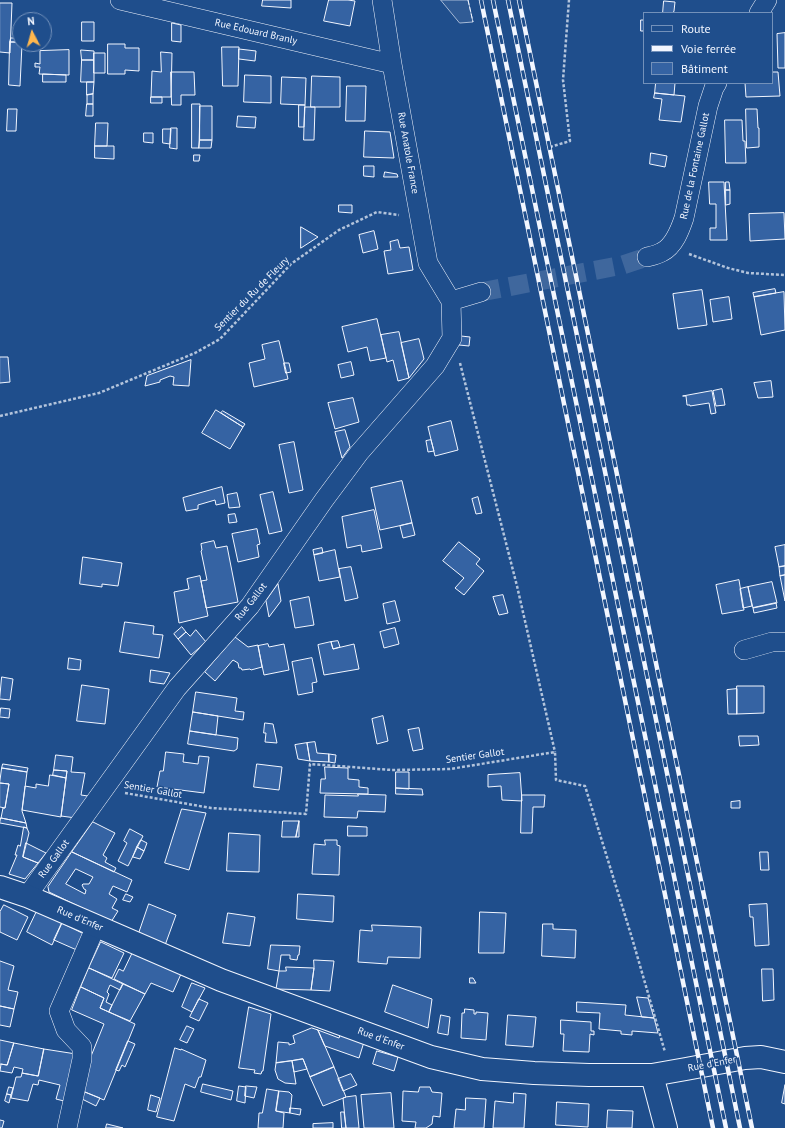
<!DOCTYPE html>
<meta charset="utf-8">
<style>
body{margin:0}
#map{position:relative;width:785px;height:1128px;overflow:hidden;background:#1f4e8c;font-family:"PT Sans",sans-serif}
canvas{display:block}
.legend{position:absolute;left:643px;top:12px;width:130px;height:72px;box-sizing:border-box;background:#1f4e8c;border:1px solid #7391ba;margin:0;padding:5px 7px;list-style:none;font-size:12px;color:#f2f6ff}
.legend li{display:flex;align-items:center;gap:8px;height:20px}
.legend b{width:20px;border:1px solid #7391ba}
.north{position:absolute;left:12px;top:12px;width:40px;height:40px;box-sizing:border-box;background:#1f4e8c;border:1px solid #7391ba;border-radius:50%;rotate:354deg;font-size:11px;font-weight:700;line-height:16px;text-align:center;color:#f2f6ff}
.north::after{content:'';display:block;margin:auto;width:14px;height:18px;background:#ffb74d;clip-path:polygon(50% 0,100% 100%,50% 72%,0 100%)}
</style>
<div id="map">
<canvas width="785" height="1128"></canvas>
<ul class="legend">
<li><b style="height:5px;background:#1f4e8c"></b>Route</li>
<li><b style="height:5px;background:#f2f6ff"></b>Voie ferrée</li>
<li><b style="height:11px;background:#3563a3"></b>Bâtiment</li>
</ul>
<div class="north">N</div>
</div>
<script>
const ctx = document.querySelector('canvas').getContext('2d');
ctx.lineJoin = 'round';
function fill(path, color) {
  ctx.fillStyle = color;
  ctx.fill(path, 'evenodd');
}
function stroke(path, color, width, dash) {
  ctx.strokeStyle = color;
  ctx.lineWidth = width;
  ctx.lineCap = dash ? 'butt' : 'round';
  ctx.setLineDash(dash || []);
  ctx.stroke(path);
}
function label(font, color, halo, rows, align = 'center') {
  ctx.font = font + ' "PT Sans",sans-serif';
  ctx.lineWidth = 3;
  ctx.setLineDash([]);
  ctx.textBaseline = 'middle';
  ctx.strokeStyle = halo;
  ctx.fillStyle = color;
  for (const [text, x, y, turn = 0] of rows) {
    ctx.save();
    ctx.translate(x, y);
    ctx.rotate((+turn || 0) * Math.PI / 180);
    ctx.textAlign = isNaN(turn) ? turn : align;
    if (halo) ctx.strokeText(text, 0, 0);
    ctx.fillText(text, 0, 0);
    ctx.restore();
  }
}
const parking = new Path2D(`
 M441,0h27l5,22 -13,1z`);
const building = new Path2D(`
 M263,0h28v8l-29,-2z
 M329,0h19l7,1 -5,25 -26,-5z
 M664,1l11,1 -1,9 -1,2h-10z
 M0,3h12l-2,50 -10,-1z
 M641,20h3v11h-3z
 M82,22h12v19h-12z
 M172,23l9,2v17l-9,-1z
 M785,33v35h-7l-1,-34z
 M11,38h9v4h-10z
 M10,42h10v2h2l-2,42 -11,-1z
 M108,44h17v4h14v23l-14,-1v4h-17z
 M222,47h17l-1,39h-15z
 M239,49l17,2 -1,10 -16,-2z
 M69,50v25l-30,-1 1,-7h-5v-4l5,1v-13z
 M81,50l13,1v9h-12z
 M161,52l11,1 -1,44h-20l1,-26 9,1z
 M94,53h11v20h-11z
 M82,60h12v22h-13z
 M171,72h23l1,23h-14v10h-9z
 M772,72h6l2,24 -34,1 -1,-14h27z
 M43,74l23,1v7h-23z
 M245,75l26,1v27l-27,-1z
 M312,76l28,1v30h-29z
 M282,77l24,1 -1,27 -24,-1z
 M87,82h7l-1,12 -6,1z
 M656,83h19l-1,12 -19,-2z
 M347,86h19l-1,35h-19z
 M655,93l30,3 -4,26 -22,-2 3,-21 -8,-1z
 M93,94v10h-6v-9z
 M151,97h11v6h-11z
 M87,104h6v12h-7z
 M192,104h8l-1,44h-7z
 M299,105h6l-1,22h-5z
 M200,106h12v34h-12z
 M305,107h10l-1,33h-10z
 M8,109h9l-1,22h-9z
 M746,109h11l1,19h1v19l-12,1z
 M238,116l18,1 -1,11 -18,-1z
 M725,120h17l1,21h2l1,22h-20z
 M96,123h12l-1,23h-12z
 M171,128h6v21l-7,-1z
 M163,129h8l-1,15 -7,-1z
 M365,131l25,1 4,26 -30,-1z
 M144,133h9v10l-9,-1z
 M200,140h12l-1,8h-12z
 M95,146h19v13l-19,-1z
 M651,153l16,3 -2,11 -15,-3z
 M194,155h6l-1,6h-5z
 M364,166h10v11l-10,-1z
 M385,172l12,2 1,3h-14z
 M709,182h15l3,58h-17v-12h6v-24h-6z
 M726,182h3l1,8h-4z
 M726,190h4v14l-4,1z
 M339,205h13v8l-13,-1z
 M784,213l1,26 -35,2 -1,-27z
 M301,227l17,10 -17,11z
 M374,231l4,18 -15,4 -4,-18z
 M398,240l2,8 9,-1 4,23 -25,4 -4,-23 7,-1 -1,-8z
 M775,289l1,4 -22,4 -1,-4z
 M702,290l5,35 -29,4 -5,-35z
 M784,292l1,38 -24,5 -7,-38z
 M729,297l3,22 -19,3 -3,-22z
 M377,319l9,39 -16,3 -3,-14 -19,5 -6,-25z
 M399,332l10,46 -11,3 -5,-21 -6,2 -6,-27z
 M461,336l9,1 -1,9 -10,-1z
 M419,339l5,20 -15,19 -8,-35z
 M279,341l9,38 -34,8 -5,-24 16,-4 -3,-14z
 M0,357h8l2,25 -10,1z
 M191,360l-2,26 -16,-1 1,-8 -4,-1 -10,4v2l-15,4 2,-10z
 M351,362l3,13 -13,3 -3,-13z
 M284,363h5l2,9 -5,1z
 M771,381l2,16 -15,1 -4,-15z
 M722,389l3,16 -9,1 -3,-15z
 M712,391l4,22 -5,1 -2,-11 -19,3v-1h-3l-1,-9h-3z
 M353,398l6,24 -24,7 -7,-26z
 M216,410l27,17 -13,22 -28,-16z
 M223,411l22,13 -2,3 -22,-14z
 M451,421l7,29 -23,6 -7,-29z
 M345,430l5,17 -8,11 -7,-26z
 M431,440l3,11 -6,1 -2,-11z
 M294,442l9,48 -14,3 -10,-48z
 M402,481l10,42 -32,7 -9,-42z
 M222,487l3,16 -9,2 -1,-5 -17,5v4l-12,2 -3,-13z
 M273,492l9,39 -13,3 -9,-39z
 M237,493l3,14 -11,1 -2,-13z
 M478,497l4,16 -6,1 -4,-15z
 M374,510l8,38 -20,4 -1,-7 -14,3 -5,-31z
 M235,514l2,8 -8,1 -1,-8z
 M412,523l3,12 -12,3 -3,-12z
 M257,529l3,15 -3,1 2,12 -21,5 -6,-28z
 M214,541l2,7 11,-2 11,56 -32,6 -5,-27 6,-1 -6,-29 1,-1 -1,-6z
 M459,542l21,17 -4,5 8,7 -20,24 -9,-7 9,-10 -21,-17z
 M785,545v21l-6,1 -4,-20z
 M322,548l1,5 -9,2 -1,-5z
 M335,550l5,27 -21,4 -5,-26z
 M83,557l39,6 -4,23 -16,-2v3l-22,-3z
 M785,566v9l-5,1 -1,-9z
 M351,567l7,31 -13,3 -6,-32z
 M785,575v26l-5,-25z
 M200,576l8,40 -29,7 -5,-31 15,-3 -2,-10z
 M739,580l5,30 -22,4 -6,-29z
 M772,582l5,21 -24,5 -5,-21z
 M278,584l3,17 -12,16 -3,-16z
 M748,587l4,19 -9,2 -3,-19z
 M503,595l5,18 -9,2 -6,-18z
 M309,597l5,28 -19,3 -5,-27z
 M395,601l5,20 -13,3 -4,-20z
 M776,603l1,5 -23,5 -1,-5z
 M125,622l29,4 -1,8 10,1 -4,23 -39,-6z
 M182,627l4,5 -8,7 -4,-5z
 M395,628l4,16 -15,4 -4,-16z
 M196,630l10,12 -15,13 -13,-16 8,-7 4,4z
 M235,637l13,10 10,-2 4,22 -11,3 -1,-1 -8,1 -1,-2h-2l-1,-5 -5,-3 -18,21 -10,-9z
 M338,641l2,6 -7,2 -2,-7z
 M331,642l2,7 21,-5 5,25 -35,6 -6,-30z
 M268,644l1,3 15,-3 5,26 -25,5 -6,-29z
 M69,658l12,2 -1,10 -12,-1z
 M312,658l5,24 -5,1 1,9 -15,3 -6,-33z
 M151,670l19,3 -6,11 -14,-2z
 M2,677l11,2 -3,21 -10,-1z
 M82,685l27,4 -4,35 -28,-3z
 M737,686h27v27l-27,1z
 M737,689v25h-9l-1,-24z
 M196,692l41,6 -2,13 9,1 -1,8 -50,-8z
 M1,708l9,1 -1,9 -9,-1z
 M193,712l25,4 -2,19 -26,-4z
 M383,716l5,25 -11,3 -5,-25z
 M265,723l8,1 4,19 -12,-1 1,-9h-2z
 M419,728l4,21 -10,2 -5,-21z
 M190,731l48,7 -1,11 -3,2 -46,-7z
 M739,736h19l1,9 -19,1z
 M315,742l2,11 12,1v8l-19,-1 -3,-18z
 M307,743l3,18 -12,-2 -3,-14z
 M166,752l18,2 -1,8 15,2 1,-8 10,1 -5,36 -47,-6 3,-16h3z
 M329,754l7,1 -1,8 -6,-1z
 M56,755l17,2 -2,15 14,1 -4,22 7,1 -12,22 -15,-2 6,-45 -13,-1z
 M3,764l25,4 -1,4 -25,-4z
 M257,764l25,3 -3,23 -25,-3z
 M325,767l23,1v11l11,1v7l9,1v6l-48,-1 1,-14h4z
 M2,768l25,4 -5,39 4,12 -25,-5 2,-10h2l4,-24 -9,-1z
 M54,770l13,1 -1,7 -13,-3z
 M396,772h13v17l-13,-1z
 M520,773l2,28 -20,-1 -1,-14 -13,1v-12z
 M50,775l16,3 -5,39 -39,-7 3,-24 11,2v-4l12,2z
 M0,783l9,1 -4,24 -5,-1z
 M396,788l26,1 1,6 -27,-1z
 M358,794l28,1 -1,17 -27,-1 -1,7 -33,-1 1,-22 33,1z
 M522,795h23l-1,12h-11l-1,26h-11z
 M740,801v7h-9v-6z
 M182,809l24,4 -17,57 -24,-7z
 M1,818l25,5 1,5 -27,-5z
 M283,821h16l-3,16h-14z
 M299,821v16h-3z
 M93,822l22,11 -12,22 4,3 -2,4 11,6 -2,4 -42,-20z
 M348,826l19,1v9h-19z
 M24,827l3,1 2,5 -6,24 15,6 -13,16 -16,-5 8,-19h-2l3,-10 2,1z
 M130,829l13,7 -15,30 -10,-5 9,-18 -3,-2z
 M229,833l31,2 -1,37 -32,-1z
 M141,840l6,3 -3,8 -7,-4z
 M325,840h12v5l3,1 -1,29 -27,-1 2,-30 11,1z
 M26,843l20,10 -8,10 -15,-6z
 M137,847l7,4 -4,8 -7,-2z
 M72,852l60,28 -5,12 -14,-6 -4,8 8,5 -5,9 6,3 -7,11 -62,-30 -1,-5zM76,869l17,8 -4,7h-6l-1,1 2,4 2,1 -1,4 -19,-10z
 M760,852h8l1,18h-8z
 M126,894l7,3 -3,5 -7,-2z
 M298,894l36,2 -1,26 -36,-3z
 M149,904l27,11 -12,33 -26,-12z
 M767,904l2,41 -14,1 -2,-29h-3l-1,-12z
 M4,905l24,12 -11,23 -17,-8v-20z
 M37,911l25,12 -10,22 -25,-13z
 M480,912l26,1 -2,40h-25z
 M228,913l27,4 -5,29 -27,-3z
 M62,923l24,12 -7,16 -25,-11z
 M543,924h10v5l23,1 -1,28 -33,-2z
 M372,925l49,2 -1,31 -32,-1 -1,7 -29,-2 2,-32 12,1z
 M101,942l23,11 -12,25 -23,-10z
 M271,945l29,1 -1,9h-1l-1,5 -7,-1v-4h-9l-2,16 -11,-2z
 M133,952l48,22 -8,18 -22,-9 -6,11 -31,-15 5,-10 4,2z
 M314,960l20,1 -4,30 -19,-1 3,-22z
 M0,961l14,5 -6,24 10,2 -4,17 -14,-3z
 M286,967l28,1 -3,22 -35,-1 3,-18h7z
 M89,968l34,16 -3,6 -10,-5 -3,7 2,2 -3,8 6,3 -3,7 -9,-4 4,-10 -23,-11z
 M762,969h11l1,31 -11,1z
 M470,978h3l3,5h-6z
 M192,983l13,5 -13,24 -10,-5z
 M123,984l22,10 -15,27 -21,-9z
 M393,985l39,14 -4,29 -43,-16z
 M81,987l23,11 -4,10 35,16 -31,76 -24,-10 3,-14 21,-52 -32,-14z
 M637,997l11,1 6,20 -12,-1z
 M199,999l9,4 -9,18 -9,-4z
 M577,1002l49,3 -1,10 29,3 4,15 -26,-2v4l-11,-1v-3l-22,-2 1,-16 -23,-1z
 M0,1006l14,3 -4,18 -10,-2z
 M249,1007l22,7 -8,57h-1l-1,3 -7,-1 1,-3 -16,-2z
 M465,1009l9,1v4h2v-2l12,1 -2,27 -25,-2 1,-25h2z
 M441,1015l9,2 -2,18 -10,-2z
 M508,1015l28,2 -3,30 -27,-2z
 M561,1020l30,2v9h3v4l-4,-1 -1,18 -26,-1 1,-17h-3z
 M187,1026l7,3 -7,14 -7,-3z
 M312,1028l6,2 16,37 -24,10 -7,-18 -27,4 2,-21 11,1v2l6,-2 -2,-7z
 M318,1030l21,8 1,-3 24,7 -5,16 -34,-12z
 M0,1040l14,3 -7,22 -7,-1z
 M128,1041l7,3 -10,23 -3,-2 -3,6 -3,-1z
 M14,1043l30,6 -6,27 -16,-3 1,-4 -9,-2 -2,6 -12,-2 1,-7 6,1z
 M175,1048l6,2v-1l25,11 -5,17h-2l-4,11 -10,-4 -11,37 -17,-4z
 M44,1049l32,5 -12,47 -8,-2 4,-14 -21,-5 -1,5 -5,-1 -5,17 -17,-3 5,-21h5l1,-4 16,3z
 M377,1051l21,6 -4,14 -21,-7z
 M303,1059l4,10 -13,3 -2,-11z
 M292,1061l2,11 2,12 -11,-1 -7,-4 -3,-9 1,-7z
 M334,1067l12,30 -23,9 -13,-29z
 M351,1074l6,11 -14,6 -5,-12z
 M203,1084l30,7 -2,9 -30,-8z
 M785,1085v19l-3,-1z
 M239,1086l7,1 -1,16 -8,-2z
 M246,1086l11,1 -3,11 -9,-2z
 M9,1087l4,1 -2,7 -4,-1z
 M420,1087h10l2,5 10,1 -2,24 -7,-1 -1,8 -6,4h-11l1,-6 -14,-1 1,-30 15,1z
 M267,1089l12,2 -3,20 8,2 -1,15h-25l1,-15h3z
 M279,1091l10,1 3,3 -2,18 -14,-2z
 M85,1092l15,6 -4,8 -14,-7z
 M391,1093l3,35h-30l-3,-33z
 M514,1093l12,1 -2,34h-31l2,-27 18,2z
 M7,1094l4,1 -2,8 -4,-2z
 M151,1095l9,3 -4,14 -8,-2z
 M356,1096l3,32h-13l-3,-30 3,-1z
 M466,1098l20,1 -2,29h-30l2,-19 9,1z
 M557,1102l32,2 -1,23 -32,-2z
 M290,1108l11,1 -1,6 -10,-2z
 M608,1110l25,1 -1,17h-25z
 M341,1112h3l2,16h-4z
 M0,1120l4,1 -2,7h-2z
 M333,1123v5h-20v-4z
 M107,1124l16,4h-17z`);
const streetTunnel = new Path2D(`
 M481,292l142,-27 24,-8`);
const path = new Path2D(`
 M550,147l20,-6 -7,-61 6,-80
 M689,254l39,14 20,5 37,2
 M460,363l57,223 38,166
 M0,416l99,-23 96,-40 25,-14 71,-75 48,-34 38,-18 22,3
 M125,793l86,15 95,6 4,-50 82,6 58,-1 105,-17 1,28 29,6 47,152 33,114`);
const street = new Path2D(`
 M120,0l272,64
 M759,13l8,-13
 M647,257c4,-1 10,-2 15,-5 12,-6 18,-22 22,-34l24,-112 6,-18 3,-5
 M451,301l30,-9
 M744,650l28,-8h13
 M27,896l150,-208 73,-82 74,-106 35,-47 76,-87 17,-28 -1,-37 -23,-38 -36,-199 -10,-64
 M67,1128l15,-69v-12l-16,-17 -7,-19 37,-85`);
const secondary = new Path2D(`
 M0,887l27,9 194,84 210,77 51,12 52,4 55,2h63l34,-6 59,-11 16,-1 24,5
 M652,1075l14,53`);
const rail = new Path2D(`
 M481,0l232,1128
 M493,0l233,1128
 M508,0l232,1128
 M519,0l233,1128`);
const fence = new Path2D(`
 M468,0l5,22`);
const streetNames = [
 ["Rue Edouard Branly",256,32,13],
 ["Rue Anatole France",408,153,80],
 ["Rue de la Fontaine Gallot",695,166,-78],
 ["Sentier du Ru de Fleury",252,294,-45],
 ["Rue Gallot",251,602,-52],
 ["Sentier Gallot",475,756,-8],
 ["Sentier Gallot",153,790,10],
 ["Rue Gallot",54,859,-54],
 ["Rue d'Enfer",80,919,23],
 ["Rue d'Enfer",381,1039,20],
 ["Rue d'Enfer",712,1064,-11]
];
fill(parking, '#305b95');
stroke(parking, '#a8bbd7', 1);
fill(building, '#3563a3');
stroke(building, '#f2f6ff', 1);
stroke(streetTunnel, '#3f679d', 19, [19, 10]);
stroke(street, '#f2f6ff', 20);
stroke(secondary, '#f2f6ff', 24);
stroke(path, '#b3c4dc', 2.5, [3, 2]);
stroke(street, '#1f4e8c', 19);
stroke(secondary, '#1f4e8c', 22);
stroke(rail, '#f2f6ff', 4.5);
stroke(rail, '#1f4e8c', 3, [9]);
stroke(fence, '#f2f6ff', 1, [5, 2]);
label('10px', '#f2f6ff', '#1f4e8c', streetNames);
</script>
